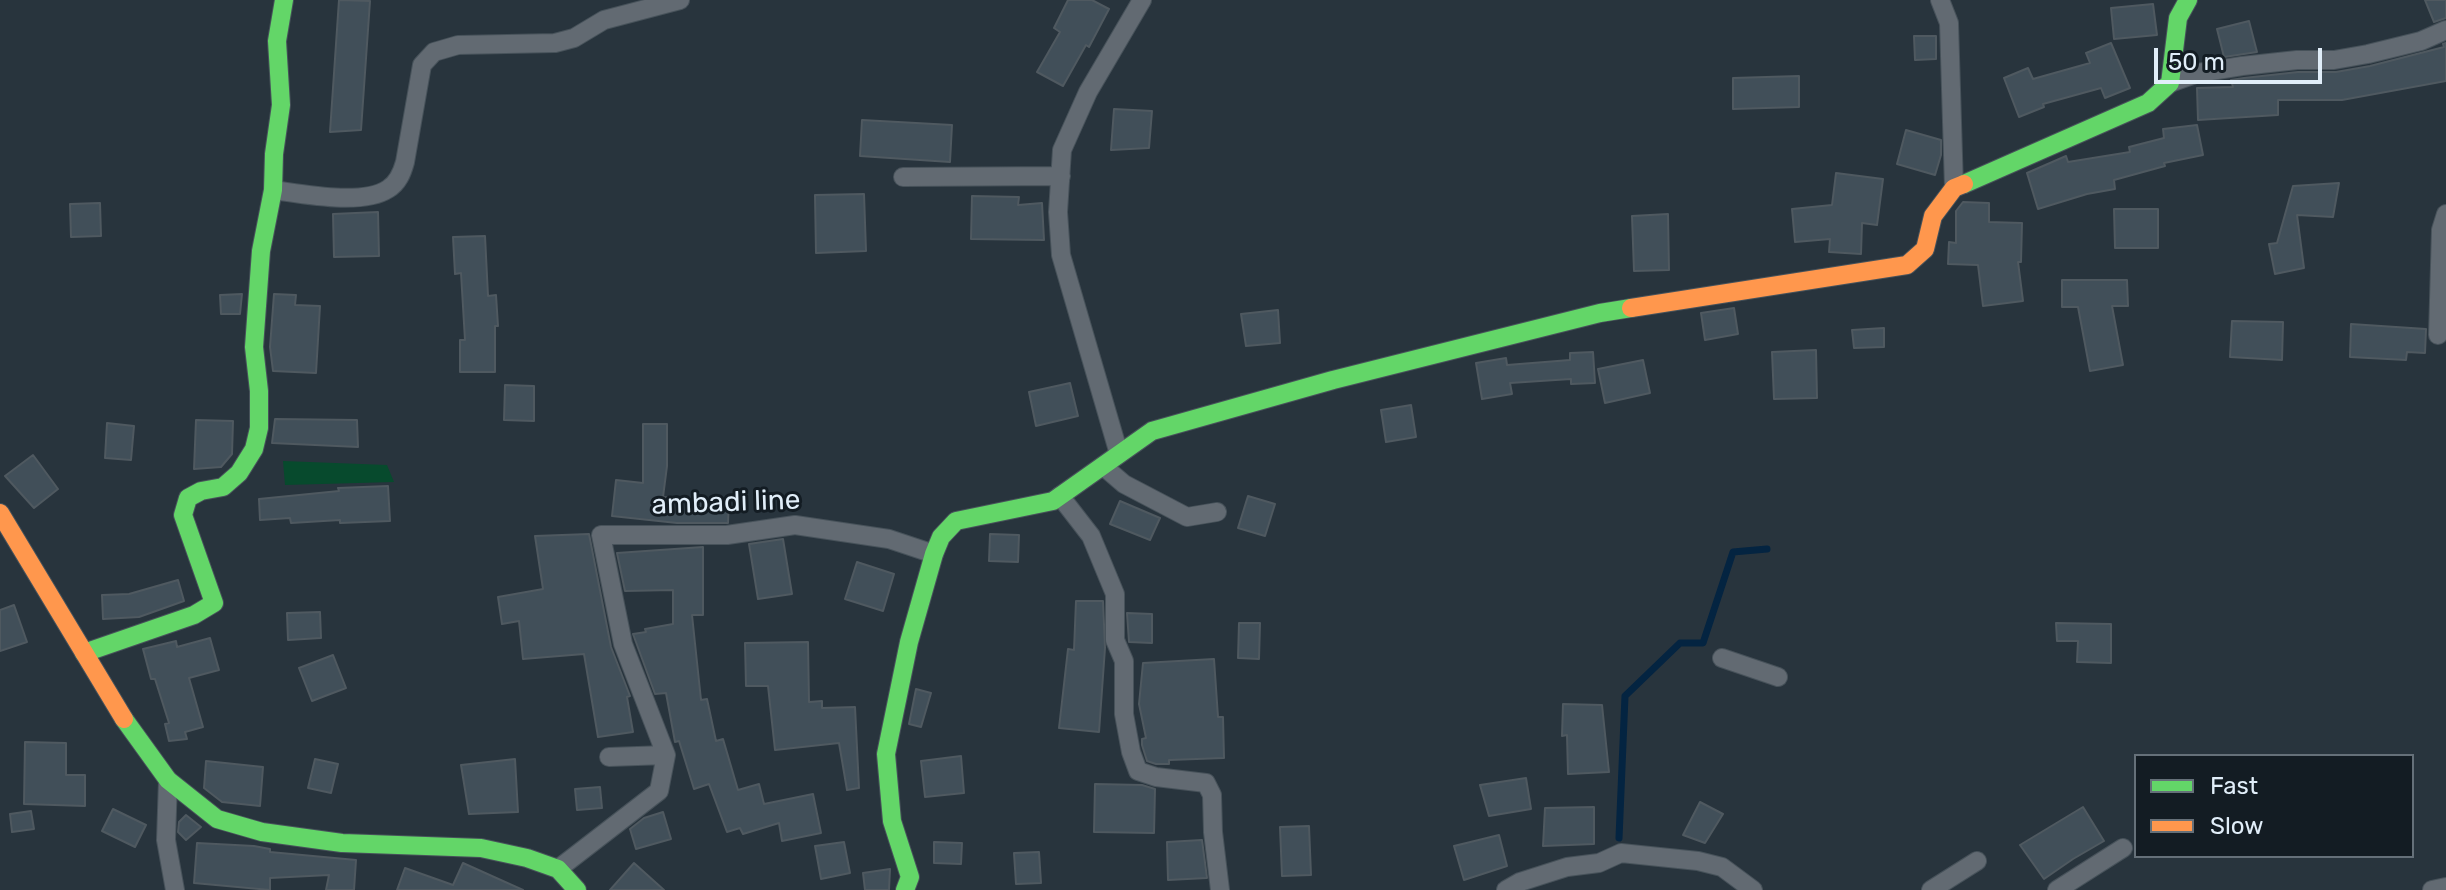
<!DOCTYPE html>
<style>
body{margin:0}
#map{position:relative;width:2446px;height:890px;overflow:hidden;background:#28343d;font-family:Rubik,sans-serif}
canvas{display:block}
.legend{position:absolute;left:2134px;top:754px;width:280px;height:104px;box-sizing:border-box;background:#131c23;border:2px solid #657079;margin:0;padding:10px 14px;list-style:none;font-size:24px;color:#e1eef9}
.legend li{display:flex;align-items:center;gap:16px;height:40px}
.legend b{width:40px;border:2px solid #657079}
.scale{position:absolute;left:2154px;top:48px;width:168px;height:36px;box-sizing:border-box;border:4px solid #e1eef9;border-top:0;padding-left:10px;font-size:24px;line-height:28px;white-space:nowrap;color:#e1eef9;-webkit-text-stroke:6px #131c23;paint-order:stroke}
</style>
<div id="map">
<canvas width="2446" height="890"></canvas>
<ul class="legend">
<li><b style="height:10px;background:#63d668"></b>Fast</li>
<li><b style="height:10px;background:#ff974d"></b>Slow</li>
</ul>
<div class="scale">50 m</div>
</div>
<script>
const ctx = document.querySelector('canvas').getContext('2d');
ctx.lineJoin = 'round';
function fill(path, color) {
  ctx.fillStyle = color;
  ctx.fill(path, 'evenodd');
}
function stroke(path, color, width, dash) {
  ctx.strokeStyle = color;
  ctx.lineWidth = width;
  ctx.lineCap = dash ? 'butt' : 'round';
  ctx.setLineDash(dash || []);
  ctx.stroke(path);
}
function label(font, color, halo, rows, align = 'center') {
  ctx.font = font + ' Rubik,sans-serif';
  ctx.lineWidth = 6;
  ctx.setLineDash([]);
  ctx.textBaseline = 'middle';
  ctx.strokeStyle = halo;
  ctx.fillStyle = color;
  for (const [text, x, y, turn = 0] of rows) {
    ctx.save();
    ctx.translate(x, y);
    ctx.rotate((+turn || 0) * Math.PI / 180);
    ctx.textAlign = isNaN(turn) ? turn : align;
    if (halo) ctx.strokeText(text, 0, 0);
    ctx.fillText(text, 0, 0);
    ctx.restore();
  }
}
const green = new Path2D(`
 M283,461l104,4 7,17 -109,3z`);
const stream = new Path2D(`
 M1619,838l6,-142 55,-53h23l30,-91 34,-3`);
const building = new Path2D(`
 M339,0l31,1 -9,129 -31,2z
 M1068,0h24l17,9 -20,38 -3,-2 -23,41 -26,-14 23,-40 -6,-4z
 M2425,0h21v18l-12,4z
 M2153,4l4,31 -43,4 -3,-31z
 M2249,21l8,31 -33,5 -7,-28z
 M1914,36h22v23l-21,1z
 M2111,43l19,45 -25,10 -4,-10 -58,16 1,3 -25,10 -15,-39 24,-10 5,11 57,-16 -4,-10z
 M2446,43v38l-104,19h-64v15l-80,5 -1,-32 36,-1 -2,-7 13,-2 54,-6h38l34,-6 74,-19 -1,-3z
 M1799,76v31l-66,2v-31z
 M1114,109l38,2 -3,37 -38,2z
 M862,120l90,5 -2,37 -90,-6z
 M2197,125l6,30 -39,8 1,3 -51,14 1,9 -28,5 -49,15 -11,-36 39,-17 2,6 62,-10 -1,-5 35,-9 -1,-9z
 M1906,130l35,10v15l-6,20 -38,-11z
 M1836,173l47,6 -6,46 -15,-2 -1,31 -32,-2 1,-13 -35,3 -3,-33 40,-4z
 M2339,183l-6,34 -36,-2 7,53 -29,6 -6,-30 8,-1 16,-57z
 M864,194l2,57 -50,2 -1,-58z
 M972,196l47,1 -1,8 24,-2 2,37 -73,-1z
 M1963,202l26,1v19l33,1 -1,39h-3l5,39 -40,5 -5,-41 -30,-1 1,-22 7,1v-32z
 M100,203l1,33 -30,1 -1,-33z
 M2114,209h44v39h-43z
 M378,212l1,44 -45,1 -1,-43z
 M1668,214l1,56 -35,1 -2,-55z
 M485,236l3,60 8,-1 2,31h-3v46h-35v-32h5l-4,-67 -6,1 -2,-37z
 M2062,280h65l1,26h-16l11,59 -33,6 -12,-64h-16z
 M242,294l-2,20h-19l-1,-19z
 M274,294l22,1 -1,10 25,1 -4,67 -43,-2 -3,-24z
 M1734,308l4,26 -33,6 -4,-27z
 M1278,310l2,33 -34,3 -5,-32z
 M2232,321l51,1 -1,38 -52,-3z
 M2351,324l75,5 -1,24 -18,-1 -1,8 -56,-3z
 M1884,328v19l-30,1 -2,-18z
 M1816,350l1,48 -43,1 -2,-47z
 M1593,352l2,31 -24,1v-5l-61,4 2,11 -30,5 -6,-36 30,-5 1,7 63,-5v-7z
 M1643,360l7,33 -45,10 -7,-34z
 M1070,383l8,33 -42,10 -7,-34z
 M505,385l29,1v35l-30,-1z
 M1411,405l5,32 -30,5 -5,-32z
 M275,419l82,1 1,27 -86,-4z
 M196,420l37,1 -1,33 -11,13 -27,2z
 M107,423l27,3 -3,34 -26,-2z
 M643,424h24v42l-4,31 66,2 -1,24h-51l-65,-7 4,-36 27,3z
 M33,455l25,34 -24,19 -29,-32z
 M388,486l2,35 -50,2v-3l-49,3 -1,-5 -30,2 -1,-21 80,-8 -1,-3z
 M1248,496l27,8 -10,32 -27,-8z
 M1120,501l40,17 -10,22 -40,-16z
 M589,534l22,113 19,49 -3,1 6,35 -35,5 -14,-83 -61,5 -4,-38 -17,3 -4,-27 45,-8 -8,-53z
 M990,534l29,1 -1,27 -29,-1z
 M783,539l9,55 -34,5 -9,-55z
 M703,547v68h-11l9,85 6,-1 9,42 7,-2 15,51 21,-6 5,20 49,-10 8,39 -39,8 -3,-18 -36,11 -3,-6 -13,4 -18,-48 -15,5 -15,-48 -4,1 -9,-49 -11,1 -22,-60 13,-2 -1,-3 28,-5v-34l-48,1 -8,-38z
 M857,562l37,12 -11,37 -38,-12z
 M178,580l6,21 -45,16 -36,2 -1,-24 27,-1z
 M1076,601h27l2,47 -6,84 -40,-4 9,-79 6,1z
 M14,605l13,37 -27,9v-41z
 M320,612l1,26 -33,2 -1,-27z
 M1127,613l25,1v29l-23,-1z
 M1239,623h21l-1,36 -21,-1z
 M2056,623l55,1v39l-34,-1 1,-21h-21z
 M210,638l9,32 -30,8 14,49 -18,5 2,7 -18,2 -4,-17 4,-1 -14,-44h-4l-8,-30 33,-8 1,6z
 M808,642l1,60 13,-1v7l33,-1 4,81 -12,2 -8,-47 -64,7 -7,-64h-22l-1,-43z
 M333,655l13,33 -34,13 -13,-33z
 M1214,659l4,58h5l1,41 -55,2v4h-13l-9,-3 -5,-16v-6l4,-1 -7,-34 4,-41z
 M916,689l15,4 -10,34 -12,-3z
 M1563,704l39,1 7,67 -41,2 -1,-39 -5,1z
 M25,742l41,1v32h19v31l-61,-2z
 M961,756l3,37 -39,4 -4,-36z
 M315,759l23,5 -7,29 -23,-5z
 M515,759l3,53 -49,2 -8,-49z
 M206,761l57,6 -3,39 -38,-4 -18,-14z
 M1526,778l5,31 -42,7 -9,-31z
 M1095,784l47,1 13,4 -1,44 -60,-1z
 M600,787l2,21 -25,2 -2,-21z
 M1700,802l23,12 -18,29 -22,-8z
 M1594,807v37l-51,2 2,-38z
 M2083,807l21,34 -31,18 -29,20 -24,-34z
 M113,809l33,16 -11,22 -33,-16z
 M31,811l3,18 -22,3 -2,-18z
 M663,812l8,27 -35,10 -6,-20 14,-11z
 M186,815l15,12 -15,13 -8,-8 1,-10z
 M1309,826l2,49 -29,1 -2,-49z
 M1499,835l8,31 -43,14 -10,-34z
 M1202,840l5,38 -39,2 -1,-38z
 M844,842l6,31 -29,6 -6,-33z
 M934,842l28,1 -1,21 -27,-1z
 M197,843l57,3 16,3v3l86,8 -2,30h-28l3,-15 -59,3v12l-76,-7z
 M1039,852l2,31 -25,1 -2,-31z
 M463,863l60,27h-126l8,-22 48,17z
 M634,863l30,27h-54z
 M890,869l-1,21h-24l-2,-17z`);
const street = new Path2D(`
 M1940,0l9,23 5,165
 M2170,83l28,-10 44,-7 55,-6h37l34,-6 53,-13 25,-11
 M903,177l158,-1
 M273,190c30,4 89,16 115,-1 10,-6 14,-16 17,-27l17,-97 12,-13 24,-7 97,-2 19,-5 30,-18 76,-20
 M2438,335l3,-105 5,-16
 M1119,454l-58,-199 -3,-43 4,-62 26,-58 54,-92
 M1103,466l21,18 63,33 30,-5
 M1060,496l31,40 24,58v46l9,21v53l7,38 7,19 18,6 50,6 6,12 1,37 7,58
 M1722,658l56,19
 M666,755l-43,-111 -22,-109h126l68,-10 94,14 45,15
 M168,780l-2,60 9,50
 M558,869l101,-78 7,-36 -57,2
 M1506,890l14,-8 47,-15 32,-4 22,-10 77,8 24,6 31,23
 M1931,890l46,-29
 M2057,890l66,-42
 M2432,890l14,-3`);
const fast = new Path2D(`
 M1964,184l184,-81 22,-20 8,-65 10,-18
 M84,653l110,-38 20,-12 -31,-88 5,-17 13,-7 22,-4 16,-14 15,-24 5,-21v-37l-5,-44 7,-96 12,-61 1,-36 7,-49 -4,-64 7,-41
 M124,719l44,61 49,39 45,13 80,11 139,5 46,10 31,11 19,21
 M905,890l5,-13 -18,-56 -6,-67 23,-112 25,-88 7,-17 15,-16 97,-20 99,-70 181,-51 267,-67 31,-5`);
const slow = new Path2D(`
 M1631,308l276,-43 18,-16 8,-33 21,-28 10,-4
 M0,513l124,206`);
const streetNames = [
 ["ambadi line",726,503,-2]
];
fill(green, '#074a2d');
stroke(stream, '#042441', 7);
fill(building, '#414f59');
stroke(building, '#4f5960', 2);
stroke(street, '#47525a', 20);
stroke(fast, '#47525a', 20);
stroke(slow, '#47525a', 20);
stroke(street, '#626a72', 18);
stroke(fast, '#63d668', 18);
stroke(slow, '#ff974d', 18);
label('28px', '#e1eef9', '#131c23', streetNames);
</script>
